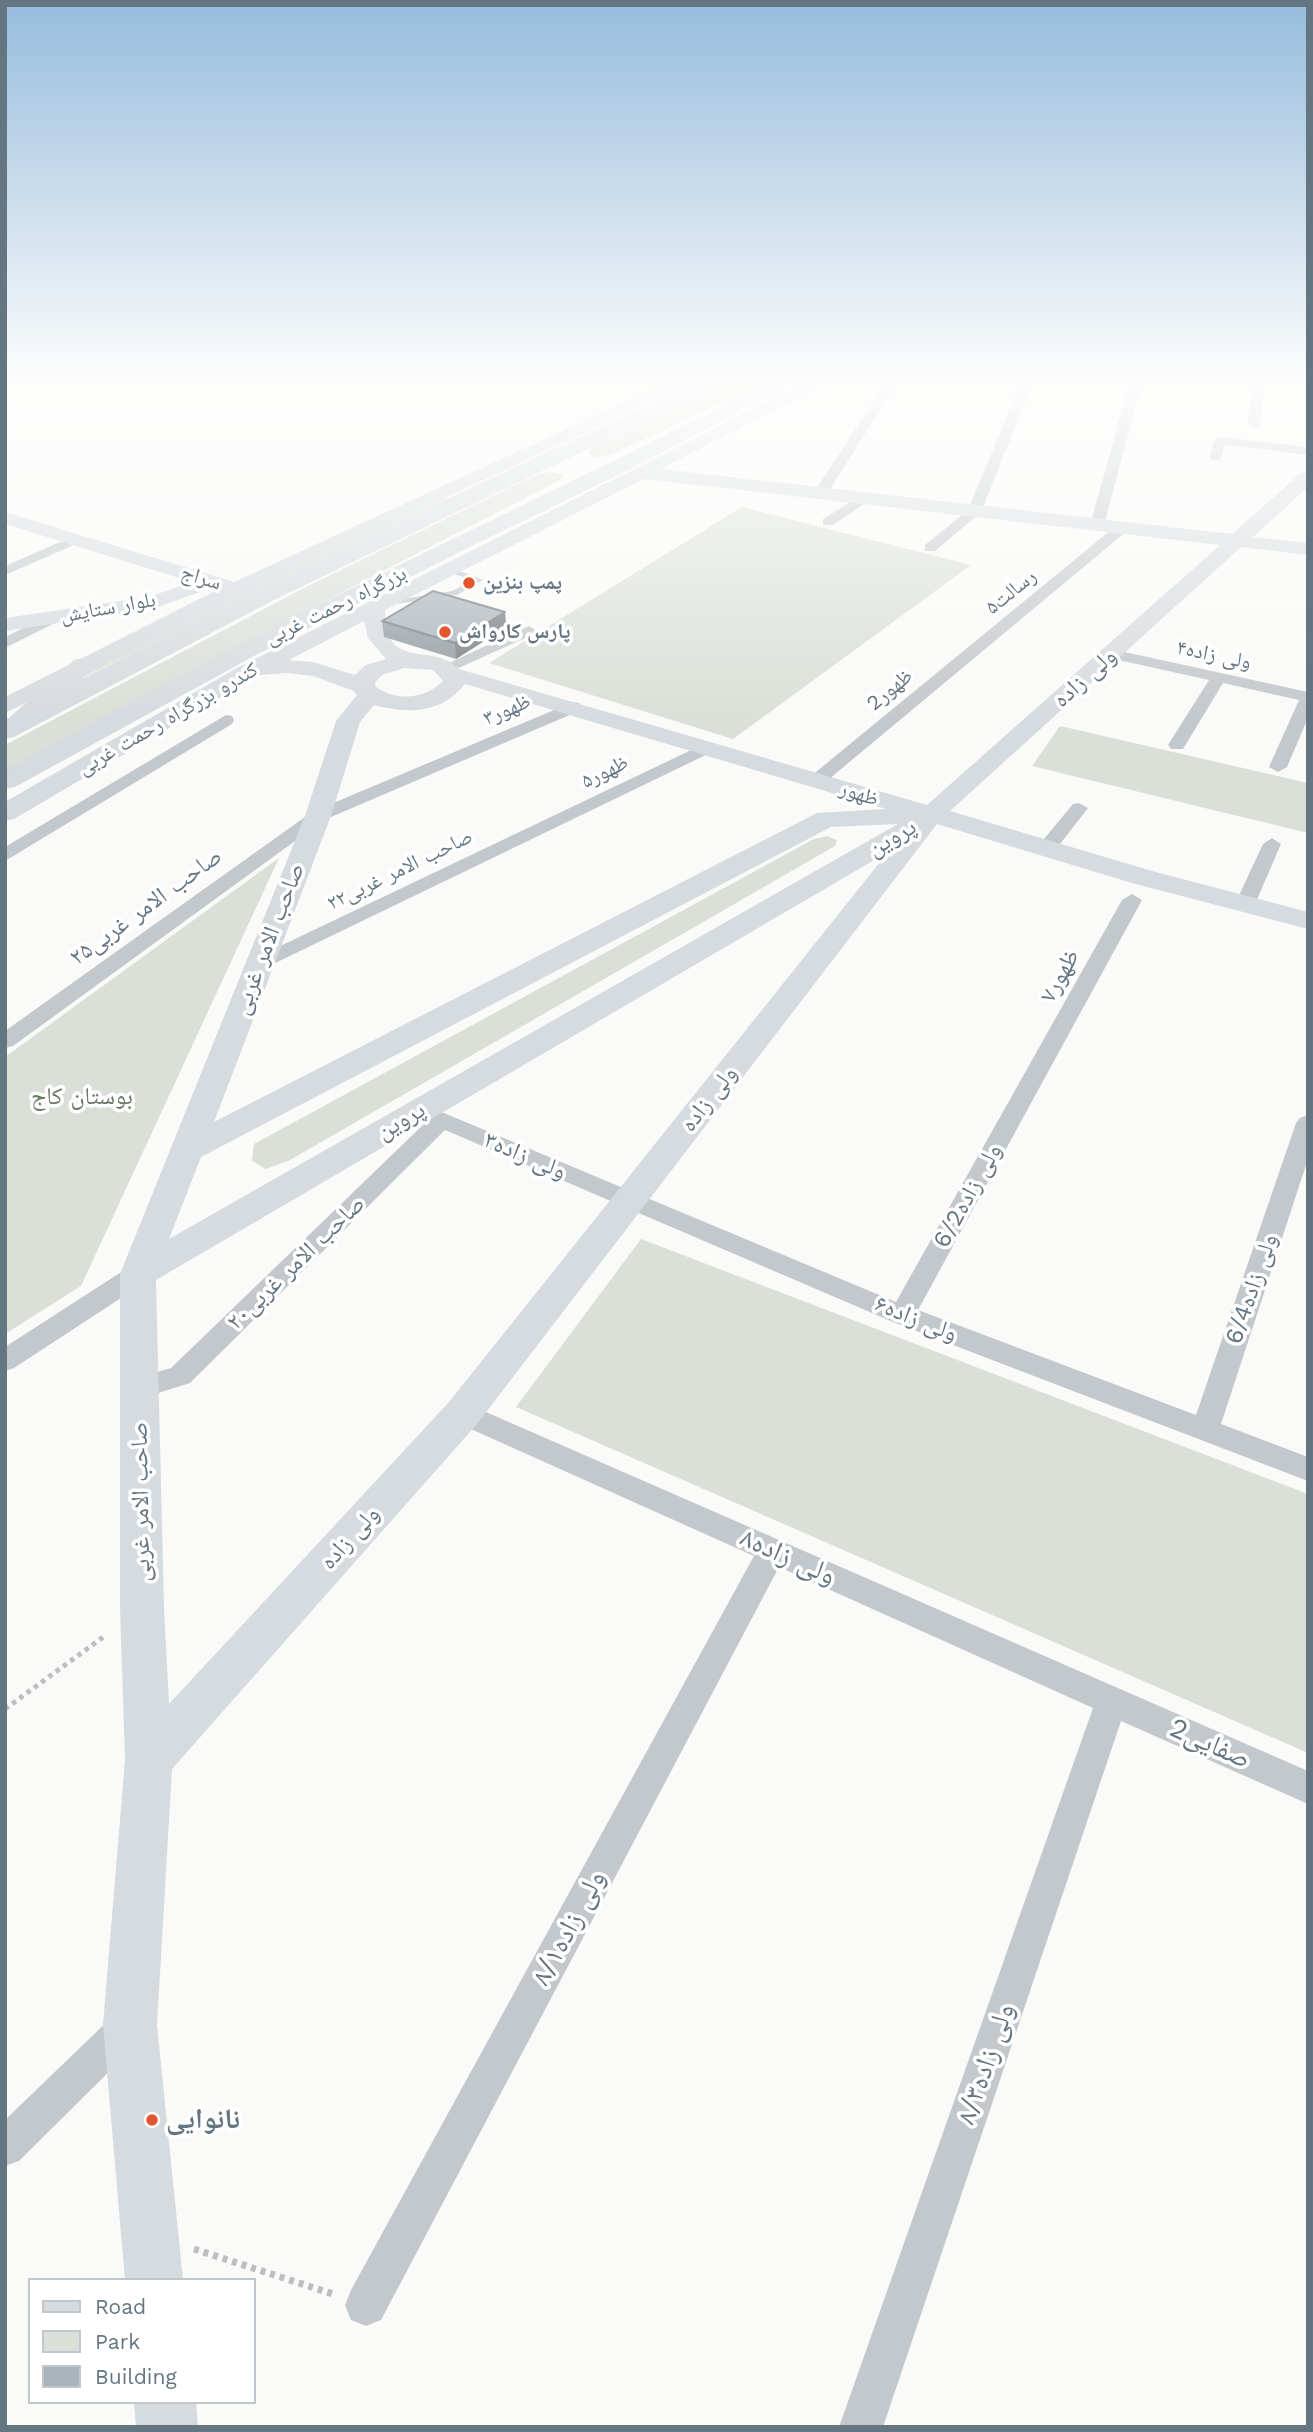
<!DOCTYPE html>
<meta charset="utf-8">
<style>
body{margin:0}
#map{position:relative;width:1313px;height:2432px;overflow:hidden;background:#fafaf8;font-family:"Work Sans",sans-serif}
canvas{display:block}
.frame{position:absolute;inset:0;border:7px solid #657683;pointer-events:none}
.legend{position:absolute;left:28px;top:2278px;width:228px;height:126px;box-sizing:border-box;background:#fff;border:2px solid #c1c8cd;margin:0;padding:9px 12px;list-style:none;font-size:21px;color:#657683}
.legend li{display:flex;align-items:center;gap:14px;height:35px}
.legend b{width:35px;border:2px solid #c1c8cd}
</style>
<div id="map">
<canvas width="1313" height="2432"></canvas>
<div class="frame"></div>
<ul class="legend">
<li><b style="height:9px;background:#d6dbdf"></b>Road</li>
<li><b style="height:19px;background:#dadfd7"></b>Park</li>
<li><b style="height:19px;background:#aab3b9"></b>Building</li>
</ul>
</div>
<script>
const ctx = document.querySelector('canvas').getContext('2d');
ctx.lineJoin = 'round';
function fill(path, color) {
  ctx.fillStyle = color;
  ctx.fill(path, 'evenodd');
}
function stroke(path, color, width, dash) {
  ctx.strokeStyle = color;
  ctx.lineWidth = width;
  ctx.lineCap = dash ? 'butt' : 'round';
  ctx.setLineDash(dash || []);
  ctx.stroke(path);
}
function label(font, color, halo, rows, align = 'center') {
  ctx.font = font + ' "Work Sans","Noto Naskh Arabic",sans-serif';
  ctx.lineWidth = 7;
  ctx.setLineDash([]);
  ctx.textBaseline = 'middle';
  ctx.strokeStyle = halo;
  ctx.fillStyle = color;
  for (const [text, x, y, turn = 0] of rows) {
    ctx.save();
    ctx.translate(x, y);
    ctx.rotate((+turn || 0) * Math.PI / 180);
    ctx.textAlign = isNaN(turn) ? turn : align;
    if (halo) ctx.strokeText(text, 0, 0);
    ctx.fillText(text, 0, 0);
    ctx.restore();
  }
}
const green = new Path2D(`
 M727,382h37l-151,72 -16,4 -10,-5 6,-6z
 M553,472l9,2v5l-361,186 -196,106v-26l295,-155 219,-107 23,-10z
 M439,498h8l-363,179 4,-8z
 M742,507l229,58 -238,174 -244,-76z
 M1060,726l248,57v50l-276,-67z
 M827,836l10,4 -2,6 -545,314 -24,9 -14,-8 2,-17 560,-305z
 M279,858l-198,428 -76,48v-277z
 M641,1239l667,255v259l-792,-346z`);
const pathFar1 = new Path2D(`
 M5,1709l101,-74`);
const path = new Path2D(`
 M194,2249l142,46`);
const lane = new Path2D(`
 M454,562l7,2 -1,7 23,9 -26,15 -68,10 -4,-2 4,-2 63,-10 21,-11 -20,-6z`);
const street = new Path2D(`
 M886,382h12l-73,115h-10l-2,-3z
 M1021,382h12l-52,130 -46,39h-10v-6l43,-35z
 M1130,382h12l-38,143 -7,4 -7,-4z
 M1253,382h12l-5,42 -6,4 -6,-4z
 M1220,437l88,10v8l-83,-10 -5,15h-8l-2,-3 4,-16z
 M862,495l7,4 -2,3 -34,23h-10v-6z
 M1122,524l5,1v6l-304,253h-12l-3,-4 3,-4 306,-251z
 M76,535l7,4 -2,3 -76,33v-9z
 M54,613l5,2 3,3 -3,3 -54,27v-11z
 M529,626l8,5 -3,3 -82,37 -6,2 -8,-5z
 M1111,649l197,43v26l-21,49 -9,5 -9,-5 30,-67 -76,-17 -40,66h-12l-3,-4 41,-65 -104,-23 -2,-3z
 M573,702l6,1 2,4 -2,4 -255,109 -311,226 -8,2v-17l307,-219z
 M226,715l6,1 2,4 -2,4 -227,137v-14z
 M706,743l9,5 -3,4 -445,215h-14l-3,-4 3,-4z
 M1079,803l9,5 -3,4 -32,41h-14l-2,-4 2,-4 34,-41z
 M1272,838l9,6 -26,60 -10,6 -7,-2 -3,-4 28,-60z
 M1132,894l10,6 -224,410 278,105 100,-292 4,-5 8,-3v44l-87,265 87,33v24l-415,-159 -448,-192 -255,253 -51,16 -10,-3 -4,-8 4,-8 42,-12 255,-246 -14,-6 -3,-5 3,-5 8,-3 476,199 226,-402z
 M138,1265l9,2 4,7 -4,7 -133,87 -9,3v-24l124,-80z
 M463,1402l845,369v33l-187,-83 -238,706h-44l254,-719 -314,-141 -398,753 -15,6 -15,-6 -6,-15 6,-15 403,-734 -301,-135 -4,-8 4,-8z
 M129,2007l13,6 6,13 -6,13 -123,122 -14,5v-46l111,-107z`);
const secondary = new Path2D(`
 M669,382h21l-2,3 -340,158 -343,170v-16l212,-107 -16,-5 2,3 -3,4 -48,17 -147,22v-13l143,-21 44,-15 -187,-58v-12l229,70z
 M808,382h20l-167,87 571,65 69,-61 7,-1v15l-55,50 55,6v12l-67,-8 -291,264 202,60 156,41v17l-176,-46 -195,-59 -460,600 -305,345 -15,256 26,255h-58l-22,-255 22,-265 -5,-152v-334l185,-458 31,-95 21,-26 -3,-4 -41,-15 -26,-3 -28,2 -245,144 -9,2v-19l232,-134zM644,479l576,66 -293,260 -468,-136c-25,-28 -76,4 -74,-59zM364,621l4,17 18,21 -20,6 -11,10 -42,-13 -24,-2zM404,668l29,2 10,11c-19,18 -44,21 -67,6l-1,-5 7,-7zM465,684l421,125 -69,4 -603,309 117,-306 29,-94 14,-17c34,9 67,9 91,-21zM898,824l-729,415 32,-82 630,-330zM888,852l-439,550 -280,302 -5,-96 -8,-328z
 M134,2402h62l2,25h-62z`);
const primary = new Path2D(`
 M83,658l9,2 3,5 -3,5 -63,58 -9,2 -9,-2 -4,-6 4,-6 63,-56z`);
const highway = new Path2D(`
 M699,382h23l-3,4 -443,213 -262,138 -9,2v-19c227,-122 460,-231 694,-338z
 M770,382h22l-147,80 -167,81 -224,113 -239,131 -10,2v-19c78,-42 155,-85 233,-125 177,-90 356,-172 532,-263z`);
const wall = new Path2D(`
 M505,612l1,15 -50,32 -72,-22 -2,-16z`);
const shadedWall = new Path2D(`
 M505,612l1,15 -50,32 -1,-16z`);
const building = new Path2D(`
 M433,591l72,21 -50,31 -73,-22z`);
const markers = [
 [469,583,7,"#e4572e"],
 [445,632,7,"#e4572e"],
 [152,2120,7,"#e4572e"]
];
const farStreetnames = [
 ["سراج",201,578,17],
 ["رسالت۵",1011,592,-39],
 ["بزرگراه رحمت غربی",336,606,-26],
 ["بلوار ستایش",108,608,-10],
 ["ولی زاده۴",1214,655,12],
 ["2ظهور",890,690,-40],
 ["ظهور۳",507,710,-23],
 ["کندرو بزرگراه رحمت غربی",168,719,-30],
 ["ظهور۵",605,772,-26],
 ["ظهور",859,794,18],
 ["صاحب الامر غربی٢٢",400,870,-26]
];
const farPoinames = [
 ["پمپ بنزین",483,583],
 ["پارس کارواش",459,632]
];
const streetNames = [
 ["ولی زاده",1085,678,-42],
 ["پروین",892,838,-30],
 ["صاحب الامر غربی۲۵",146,907,-36],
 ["صاحب الامر غربی",269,939,-69],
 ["ظهور۷",1060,976,-61],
 ["ولی زاده",709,1099,-52],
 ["پروین",401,1121,-30],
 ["ولی زاده۳",525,1156,23],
 ["6/2ولی زاده",968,1196,-61],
 ["صاحب الامر غربی۲۰",296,1263,-44],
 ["6/4ولی زاده",1252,1289,-71],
 ["ولی زاده۶",916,1319,22],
 ["صاحب الامر غربی",141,1502,-91],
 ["ولی زاده",350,1538,-48]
];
const parkNames = [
 ["بوستان کاج",82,1097]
];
const nearStreetnames = [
 ["ولی زاده۸",788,1557,24],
 ["2صفایی",1210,1744,24],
 ["ولی زاده۸/۱",569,1928,-62],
 ["ولی زاده۸/۳",986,2064,-71]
];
const nearPoinames = [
 ["نانوایی",166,2120]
];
fill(green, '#dadfd7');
stroke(pathFar1, '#bbbfc2', 5, [4.5, 4.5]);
stroke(path, '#bbbfc2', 7, [5, 5]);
fill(lane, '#c3c8cc');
fill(street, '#c3c8cc');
fill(secondary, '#d6dbdf');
fill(primary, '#d6dbdf');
fill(highway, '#d6dbdf');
fill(wall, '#929a9f');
fill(shadedWall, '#777d82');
fill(building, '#aab3b9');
stroke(building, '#777d82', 2);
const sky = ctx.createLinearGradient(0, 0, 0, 722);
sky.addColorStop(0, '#96bcdc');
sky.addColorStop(0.53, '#fdfdfc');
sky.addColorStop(1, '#fdfdfc00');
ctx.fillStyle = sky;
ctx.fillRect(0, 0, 1313, 722);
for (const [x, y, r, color] of markers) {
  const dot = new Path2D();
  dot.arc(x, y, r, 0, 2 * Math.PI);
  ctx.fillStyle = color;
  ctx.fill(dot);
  stroke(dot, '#fff', 2.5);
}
label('21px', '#657683', '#fff', farStreetnames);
label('bold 21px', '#657683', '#fff', farPoinames, 'left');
label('24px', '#657683', '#fff', streetNames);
label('24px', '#687a64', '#fff', parkNames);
label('28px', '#657683', '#fff', nearStreetnames);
label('bold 28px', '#657683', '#fff', nearPoinames, 'left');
</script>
